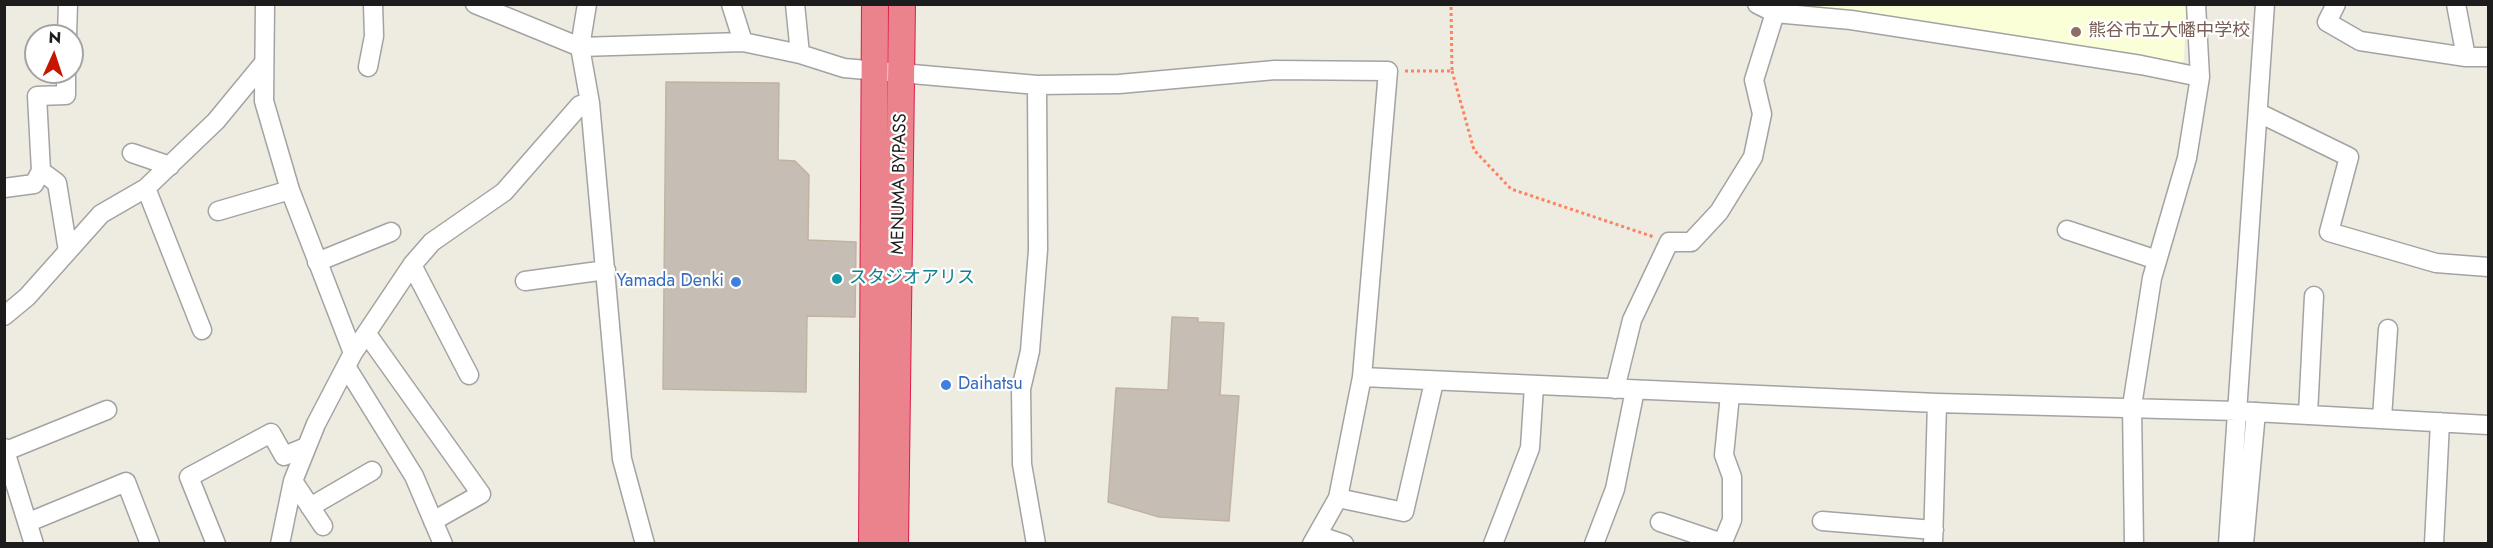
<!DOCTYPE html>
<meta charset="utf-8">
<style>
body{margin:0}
#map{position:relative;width:2493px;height:548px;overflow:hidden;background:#eeebe0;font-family:Jost,sans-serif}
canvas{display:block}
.frame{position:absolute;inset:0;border:6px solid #1c1c1c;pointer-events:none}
.north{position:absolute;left:24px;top:24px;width:60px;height:60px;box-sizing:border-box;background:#fff;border:2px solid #a4a4a4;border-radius:50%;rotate:3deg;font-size:16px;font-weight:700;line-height:24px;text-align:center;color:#1c1c1c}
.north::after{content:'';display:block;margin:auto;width:21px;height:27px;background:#c71600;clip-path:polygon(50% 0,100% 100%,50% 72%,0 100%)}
</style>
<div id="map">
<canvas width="2493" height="548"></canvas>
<div class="frame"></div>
<div class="north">N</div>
</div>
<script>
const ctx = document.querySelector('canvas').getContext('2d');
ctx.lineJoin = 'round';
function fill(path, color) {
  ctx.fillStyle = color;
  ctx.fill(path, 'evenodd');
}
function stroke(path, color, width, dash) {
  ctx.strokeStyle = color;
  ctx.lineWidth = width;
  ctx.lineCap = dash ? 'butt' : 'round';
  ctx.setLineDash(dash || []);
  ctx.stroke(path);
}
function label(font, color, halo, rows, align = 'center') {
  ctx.font = font + ' Jost,"Noto Sans JP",sans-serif';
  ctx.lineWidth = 4.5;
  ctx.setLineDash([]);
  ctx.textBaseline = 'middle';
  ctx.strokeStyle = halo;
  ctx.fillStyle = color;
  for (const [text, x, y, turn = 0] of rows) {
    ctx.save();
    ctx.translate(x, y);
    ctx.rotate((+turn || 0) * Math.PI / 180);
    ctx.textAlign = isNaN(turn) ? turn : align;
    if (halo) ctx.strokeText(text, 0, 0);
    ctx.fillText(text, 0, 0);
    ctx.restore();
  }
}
const education = new Path2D(`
 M1789,5h397l-2,56 -5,2 -34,-4z`);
const building = new Path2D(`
 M666,82l113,1 -1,77 17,1 14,14 -1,65 48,2 -1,75 -48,-1 -1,76 -143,-3z
 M1172,317l26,1v4l26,1 -4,72 19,1 -10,125 -70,-4 -51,-15 8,-114 52,2z`);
const path = new Path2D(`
 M1405,71h47l-1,-67
 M1452,71l22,79 37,39 143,48`);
const minor = new Path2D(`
 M265,4l-1,97 26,89 63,163
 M475,4l105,43 163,-5 57,12 44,14 193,17 82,-1 156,-14 113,1 -26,306 -24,121 -26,46
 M587,4l-7,43 10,56 32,356 23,85
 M731,4l12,38
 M795,4l5,50
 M1757,4l18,9 76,7 290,45 59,12
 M2336,4l-9,18 33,19 106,16h22
 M2456,4l10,53
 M67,36l1,-32
 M368,67l6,-31 -1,-32
 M66,72v23l-29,1 4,75 16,12 11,68
 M2259,113l90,44 -20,75 107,31 52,4
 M132,153l38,13
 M4,188l30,-4 7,-13
 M146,188l56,142
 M218,211l72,-21
 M2067,230l90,30
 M317,262l74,-30
 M412,265l57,110
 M525,281l81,-11
 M4,316l23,-19 74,-83 45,-26 70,-67 47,-57
 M367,334l114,160 -48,27
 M347,368l67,108 29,68
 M1362,377l575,26 300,8 251,14
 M1615,389l17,-69 37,-78h22l28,-30 34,-55 9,-43 -8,-34 21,-67
 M2308,414l6,-118
 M2382,418l6,-89
 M4,448l30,96
 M6,451l101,-41
 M293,481l30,45
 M1338,498l66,14 30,-130
 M310,507l62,-36
 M1822,521l112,9
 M29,522l97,-40 24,62
 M1660,522l62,21
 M1317,535l27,9
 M216,544l-27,-67 82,-44 13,23 22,-9
 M280,544l13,-63 23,-57 37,-71 59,-88 20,-23 72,-50 76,-87 10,-2
 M1036,544l-14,-80 -1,-75 9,-38 8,-101 -1,-165
 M1493,544l37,-96 4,-62
 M1594,544l21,-55 20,-99
 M1722,544l10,-24v-43l-8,-22 6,-60
 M1933,544l4,-141
 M2134,544l-2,-138 20,-128 35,-120 13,-81 -4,-73
 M2228,544l37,-540
 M2244,544l12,-132
 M2434,544l6,-122`);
const highway = new Path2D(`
 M872,544l3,-540
 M895,544l7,-540`);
const markers = [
 [2076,32,6,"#8d6e63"],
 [837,279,6,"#0f9aa8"],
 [736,282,6,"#3f7fe0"],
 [946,385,6,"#3f7fe0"]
];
const educationNames = [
 ["熊谷市立大幡中学校",2088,32]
];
const streetNames = [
 ["MENUMA BYPASS",900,184,-89]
];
const cultureNames = [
 ["スタジオアリス",849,279]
];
const shopNames = [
 ["Yamada Denki",724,282],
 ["Daihatsu",958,385,"left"]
];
fill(education, '#fbffd8');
fill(building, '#c6beb4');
stroke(building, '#c0b3a2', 1.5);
stroke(minor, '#a3a3a3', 21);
stroke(highway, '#de1b49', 28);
stroke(path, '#ff8260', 3, [3, 3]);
stroke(minor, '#fff', 18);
stroke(highway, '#ea838b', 26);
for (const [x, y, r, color] of markers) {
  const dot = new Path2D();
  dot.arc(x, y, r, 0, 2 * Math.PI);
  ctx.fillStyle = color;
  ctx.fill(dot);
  stroke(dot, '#fff', 2);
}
label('18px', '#785e54', '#fff', educationNames, 'left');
label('18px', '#1c1c1c', '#fff', streetNames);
label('18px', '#0d838f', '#fff', cultureNames, 'left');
label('18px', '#366cbe', '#fff', shopNames, 'right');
</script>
